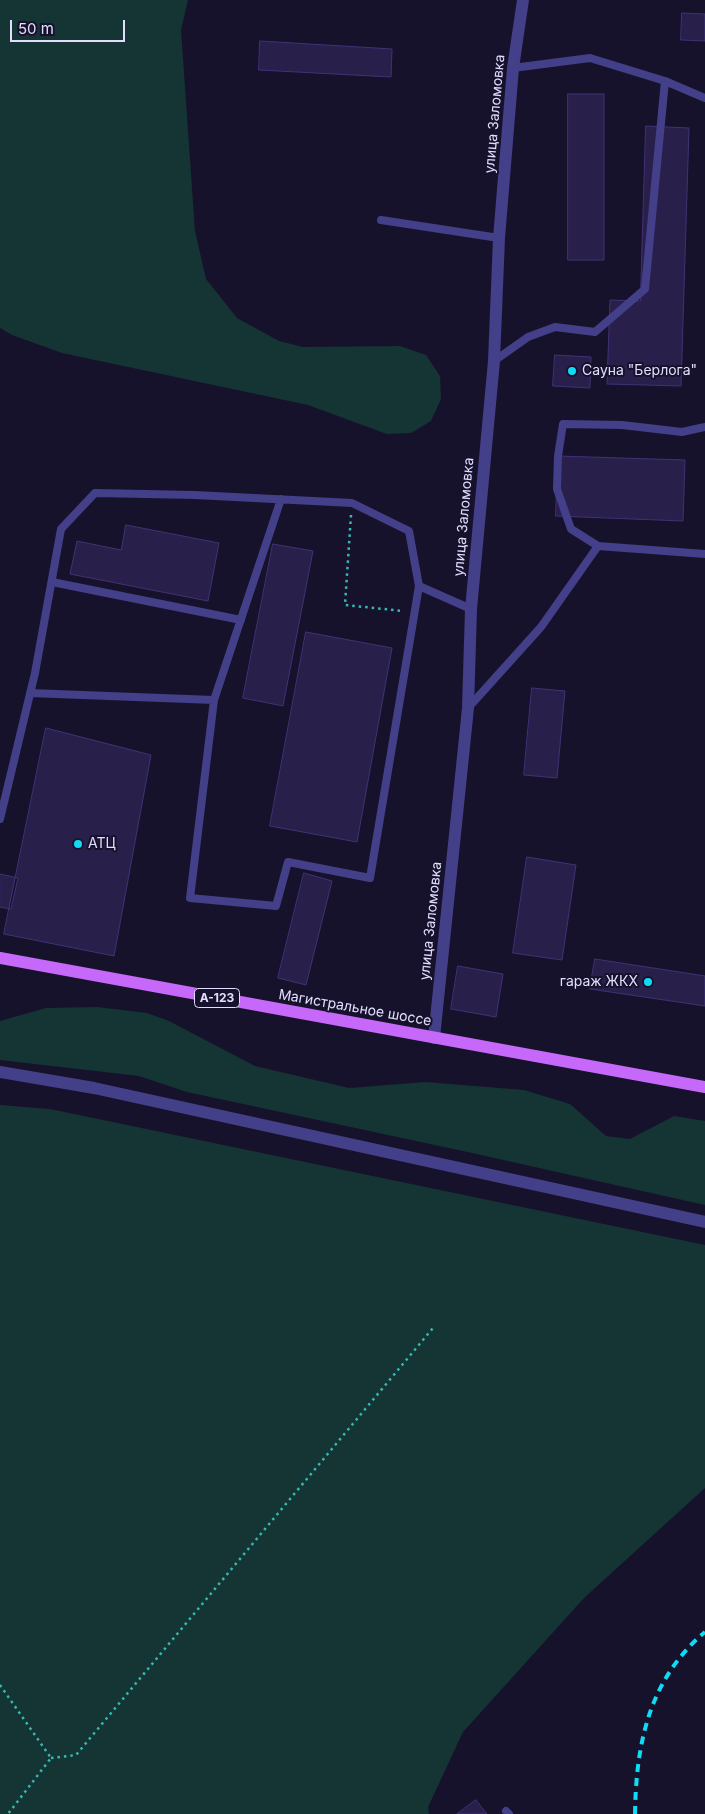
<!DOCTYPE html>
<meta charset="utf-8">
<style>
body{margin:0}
#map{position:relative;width:705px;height:1814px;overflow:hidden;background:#17122b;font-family:Inter,sans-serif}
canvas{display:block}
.scale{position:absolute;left:10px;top:20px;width:115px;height:22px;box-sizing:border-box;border:2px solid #e1ddfe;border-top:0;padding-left:6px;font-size:15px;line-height:18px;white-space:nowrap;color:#e1ddfe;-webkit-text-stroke:4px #17122b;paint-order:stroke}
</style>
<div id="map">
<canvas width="705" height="1814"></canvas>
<div class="scale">50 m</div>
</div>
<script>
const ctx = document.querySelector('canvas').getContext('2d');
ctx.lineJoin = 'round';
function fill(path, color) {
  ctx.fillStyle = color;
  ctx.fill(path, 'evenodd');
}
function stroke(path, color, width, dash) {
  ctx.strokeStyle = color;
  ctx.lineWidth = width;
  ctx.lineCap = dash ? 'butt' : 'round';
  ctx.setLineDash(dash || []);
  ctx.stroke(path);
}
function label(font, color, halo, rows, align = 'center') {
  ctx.font = font + ' Inter,sans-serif';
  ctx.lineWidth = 4;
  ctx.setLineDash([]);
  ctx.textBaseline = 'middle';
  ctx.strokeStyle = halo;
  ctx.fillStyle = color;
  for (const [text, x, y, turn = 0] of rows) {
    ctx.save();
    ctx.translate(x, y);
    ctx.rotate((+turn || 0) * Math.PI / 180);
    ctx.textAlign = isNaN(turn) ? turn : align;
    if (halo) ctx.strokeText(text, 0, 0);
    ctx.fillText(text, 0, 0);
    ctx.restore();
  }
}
const green = new Path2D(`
 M0,0h188l-7,30 14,201 11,48 31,39 42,23 24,6 97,-1 26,9 14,21 1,23 -10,22 -20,12 -24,1 -79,-29 -246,-52 -50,-18 -12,-7z
 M97,1007l50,6 22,8 86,45 94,22 77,-6 98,8 46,14 36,32 24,3 44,-23 31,5v84l-242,-54 -276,-59 -48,-16 -139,-16v-39l46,-13z
 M0,1105l50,4 655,136v243l-121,110 -121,134 -35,75 1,7h-429z`);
const building = new Path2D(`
 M682,13l23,1v27l-24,-1z
 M260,41l132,8 -1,28 -132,-7z
 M568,94h36v166h-36z
 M646,126l43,2 -8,258 -74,-2 3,-84 30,1z
 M555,355l36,2 -1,31 -37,-2z
 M558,456l127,4 -2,61 -127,-5z
 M126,525l93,18 -11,58 -138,-27 7,-33 44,9z
 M273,544l40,7 -30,155 -40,-8z
 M306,632l86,16 -35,194 -87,-16z
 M532,688l33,3 -8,87 -33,-3z
 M46,728l105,27 -37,201 -110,-22z
 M527,857l49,8 -14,95 -49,-7z
 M304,873l28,8 -26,104 -28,-7z
 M0,874l18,4 -7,31 -11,-2z
 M595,959l110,17v30l-115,-17z
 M458,966l45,8 -7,43 -45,-8z
 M476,1800l11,14h-30z`);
const path = new Path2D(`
 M351,515l-6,90 58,6
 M0,1685l51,73 -43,56
 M51,1758l25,-3 357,-427`);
const lane = new Path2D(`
 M513,68l77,-10 75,23 40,17
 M381,220l118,18
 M494,361l34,-24 27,-10 40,5 50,-43 20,-208
 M598,546l-27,-17 -14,-40 1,-33 5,-32 59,1 60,7 23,-5
 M52,582l189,38
 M30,693l184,7 -24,198 86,8 12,-44 82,16 49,-292
 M214,700l67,-201
 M468,708l73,-81 57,-81 107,8
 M0,819l35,-146 26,-144 34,-36 100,2 157,8 57,28 10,55 52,23
 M506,1811l3,3`);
const street = new Path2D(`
 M434,1038l34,-330 3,-99 23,-248 5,-123 14,-170 10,-68
 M0,1072l94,16 611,134`);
const primary = new Path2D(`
 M0,958l705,129`);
const rail = new Path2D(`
 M635,1814c1,-70 14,-135 70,-182`);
const markers = [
 [572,371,5,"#10dbf6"],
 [78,844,5,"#10dbf6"],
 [648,982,5,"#10dbf6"]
];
const shields = [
 [217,998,45]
];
const shieldNames = [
 ["А-123",217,998]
];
const streetNames = [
 ["улица Заломовка",495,114,-85],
 ["улица Заломовка",464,517,-85],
 ["улица Заломовка",431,921,-84],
 ["Магистральное шоссе",355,1008,10]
];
const poiNames = [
 ["Сауна \"Берлога\"",582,371],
 ["АТЦ",88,844],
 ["гараж ЖКХ",638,982,"right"]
];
fill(green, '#153434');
fill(building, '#291f4b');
stroke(building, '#413276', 1);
stroke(path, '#36b9b4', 2.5, [2.5, 4]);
stroke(lane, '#433f88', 8);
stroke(street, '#433f88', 12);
stroke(primary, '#c668f9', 12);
stroke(rail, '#10dbf6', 4, [8, 6]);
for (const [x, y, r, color] of markers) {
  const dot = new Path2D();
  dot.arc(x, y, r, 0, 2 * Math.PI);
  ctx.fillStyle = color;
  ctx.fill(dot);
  stroke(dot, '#17122b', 2);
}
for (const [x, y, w] of shields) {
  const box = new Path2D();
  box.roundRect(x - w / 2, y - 9.5, w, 19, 4);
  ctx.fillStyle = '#17122b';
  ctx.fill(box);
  stroke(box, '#e1ddfe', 1);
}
label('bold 12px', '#e1ddfe', null, shieldNames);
label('14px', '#e1ddfe', '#17122b', streetNames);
label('14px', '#e1ddfe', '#17122b', poiNames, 'left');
</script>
